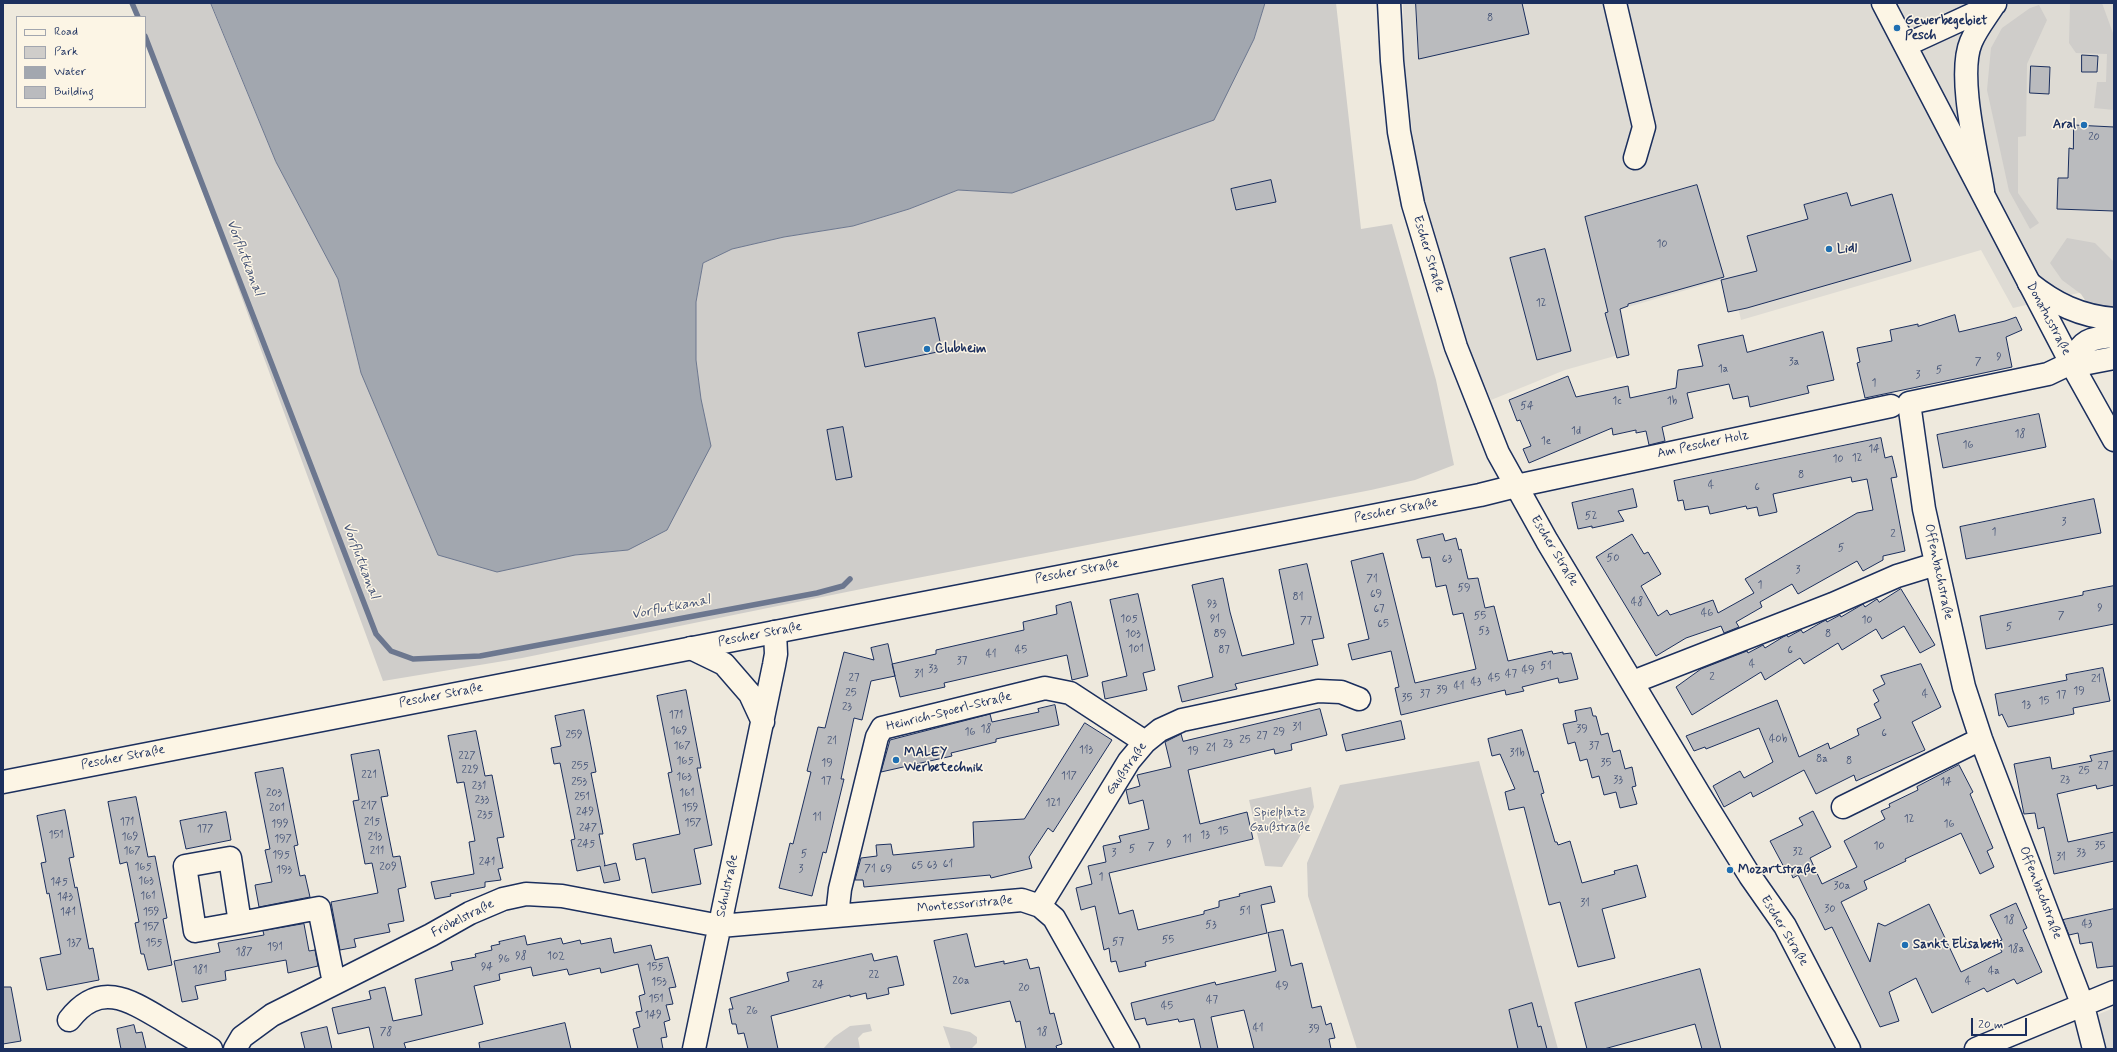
<!DOCTYPE html>
<meta charset="utf-8">
<style>
body{margin:0}
#map{position:relative;width:2117px;height:1052px;overflow:hidden;background:#eee9dd;font-family:Mynerve,sans-serif}
canvas{display:block}
.frame{position:absolute;inset:0;border:4px solid #1b2f5e;pointer-events:none}
.legend{position:absolute;left:16px;top:16px;width:130px;height:92px;box-sizing:border-box;background:#fcf5e5;border:1px solid #a2a6af;margin:0;padding:5px 7px;list-style:none;font-size:12px;color:#1b2f5e}
.legend li{display:flex;align-items:center;gap:8px;height:20px}
.legend b{width:20px;border:1px solid #a2a6af}
.scale{position:absolute;left:1971px;top:1018px;width:56px;height:18px;box-sizing:border-box;border:2px solid #1b2f5e;border-top:0;padding-left:5px;font-size:12px;line-height:14px;white-space:nowrap;color:#1b2f5e;-webkit-text-stroke:3px #fcf5e5;paint-order:stroke}
</style>
<div id="map">
<canvas width="2117" height="1052"></canvas>
<div class="frame"></div>
<ul class="legend">
<li><b style="height:5px;background:#fcf5e5"></b>Road</li>
<li><b style="height:11px;background:#cfcdca"></b>Park</li>
<li><b style="height:11px;background:#a2a7af"></b>Water</li>
<li><b style="height:11px;background:#babbbe"></b>Building</li>
</ul>
<div class="scale">20 m</div>
</div>
<script>
const ctx = document.querySelector('canvas').getContext('2d');
ctx.lineJoin = 'round';
function fill(path, color) {
  ctx.fillStyle = color;
  ctx.fill(path, 'evenodd');
}
function stroke(path, color, width, dash) {
  ctx.strokeStyle = color;
  ctx.lineWidth = width;
  ctx.lineCap = dash ? 'butt' : 'round';
  ctx.setLineDash(dash || []);
  ctx.stroke(path);
}
function label(font, color, halo, rows, align = 'center') {
  ctx.font = font + ' Mynerve,sans-serif';
  ctx.lineWidth = 3;
  ctx.setLineDash([]);
  ctx.textBaseline = 'middle';
  ctx.strokeStyle = halo;
  ctx.fillStyle = color;
  for (const [text, x, y, turn = 0] of rows) {
    ctx.save();
    ctx.translate(x, y);
    ctx.rotate((+turn || 0) * Math.PI / 180);
    ctx.textAlign = isNaN(turn) ? turn : align;
    if (halo) ctx.strokeText(text, 0, 0);
    ctx.fillText(text, 0, 0);
    ctx.restore();
  }
}
const built = new Path2D(`
 M1403,3h711v282l-101,23 -32,-58 -240,70 -10,-43 -110,32 8,43 -64,18 -74,30 -30,-70 -41,-133 -16,-136z
 M2114,1008v41h-11l-9,-33z`);
const green = new Path2D(`
 M133,3h78l65,159 62,117 23,94 214,182 53,-5 73,-151 -5,-39v-58l7,-39 29,-14 52,-12 69,-11 56,-17 49,-19 54,3 242,-154 11,-36h71l25,226 31,-5 44,156 18,85 -39,15 -44,10 -490,95 -359,73 -139,23 -238,-646v-18h-7z
 M2070,3h32l12,33v74l-20,-2 3,-26h9l1,-28 -31,-1 -7,-10z
 M2039,5l8,15 -20,44 -1,72 -8,1v56l21,30 -9,6 -21,-38 -22,-101 4,-42 11,-20 28,-20z
 M2067,238l28,5 19,19v49l-25,-5 -8,-12 -19,-14 -12,-17z
 M1479,761l79,288h-201l-49,-153 -1,-33 33,-78z
 M1311,787l3,20 -8,19 -24,41 -17,-1 -16,-66z
 M870,1024l2,7 -9,2 -5,5 2,11h-37l11,-12 16,-11z
 M943,1026l27,6 7,5v6l-6,6h-20z`);
const water = new Path2D(`
 M211,3h1054l-11,36 -40,81 -202,73 -54,-3 -49,19 -56,17 -69,11 -52,12 -29,14 -7,39v58l5,39 10,47 -44,84 -39,20 -53,5 -78,17 -59,-17 -77,-182 -23,-94 -62,-117z`);
const stream = new Path2D(`
 M132,3l6,14
 M145,36l231,598 15,17 22,8 67,-3 337,-63 26,-7 7,-7`);
const building = new Path2D(`
 M1416,3h106l7,31 -110,25z
 M2082,55l16,1 -1,16h-15z
 M2031,66l19,1 -1,27 -19,-1z
 M2074,125l40,2v84l-57,-2 1,-31h10l1,-30 4,1z
 M1271,180l5,22 -40,8 -5,-21z
 M1697,185l27,92 -96,27v2l-8,3 9,46 -12,3 -12,-45 3,-1 -23,-95z
 M1847,193l4,13 41,-12 19,67 -164,47 -19,4 -7,-32 36,-9 -10,-35 61,-17 -4,-14z
 M1545,249l26,102 -34,9 -27,-102z
 M1955,315l4,17 46,-11 11,-4 6,13 -16,7 6,30 -147,31 -8,-35 3,-1 -3,-14 35,-7 -2,-11 28,-6v2z
 M935,318l7,33 -77,16 -7,-34z
 M1823,332l11,48 -27,6 2,7 -59,14 -2,-11 -15,3 -4,-15 -42,9 6,25 -31,9 3,14 -16,4 -3,-14 -10,2v-3l-23,5 -1,-7 -83,35 -6,-14 8,-3 -11,-26 -3,1 -8,-21 59,-24 8,21 52,-11 2,12 46,-10 2,-18 25,-4 -5,-21 45,-10 4,17z
 M2039,414l7,33 -103,21 -6,-33z
 M843,427l9,50 -16,3 -9,-50z
 M1881,438l4,20 7,-2 5,21 -6,1 14,73 -22,5v4l-20,11 -6,-10 -59,33 -6,-10 -32,18 2,5 -26,15 3,5 -15,6 -3,-7 -35,12 -30,18 -60,-99 36,-23 12,20 4,-2 13,22 -20,12 17,30 9,-6 3,5 43,-15 5,13 36,-20 -9,-14 112,-66 16,-3 -6,-31 -15,3 -1,-5 -78,17 4,18 -18,4 -2,-9 -10,2 -1,-3 -36,8 -2,-8 -23,4 -2,-10 -5,1 -4,-20z
 M1633,489l4,18 -19,4 6,10 -32,7v-2l-14,3 -6,-26z
 M2094,499l7,34 -135,26 -6,-32z
 M1443,534l2,7 11,-3 3,12 2,-1 7,30 10,-1 7,30 9,-2 14,55 44,-10 1,3 10,-2v2l8,-1 7,26 -19,4 -1,-5 -36,9 2,4 -18,4 -1,-5 -104,25 -6,-27 4,-1 -8,-36 -39,9 -4,-16 21,-5 -18,-78 32,-8 32,130 61,-14 -13,-56 -10,2 -7,-30 -10,2 -6,-30 -8,1 -5,-18z
 M1307,564l17,74 -12,2 6,25 -83,19 2,5 -55,13 -4,-16 35,-9 -21,-92 31,-7 7,34 12,44 52,-12 -15,-74z
 M2114,586v38l-128,25 -6,-33 103,-21v-3z
 M1901,589l34,56 -15,8 -16,-27 -22,13 -6,-10 -34,21 -4,-7 -34,21 -4,-6 -35,22 -4,-8 -69,43 -16,-28 25,-18 46,-18 1,2 15,-8 2,3 18,-11 4,-2 1,2 13,-7 2,3 19,-11 4,-2 1,2 13,-7 1,2 22,-13 2,3 12,-8 2,3z
 M1138,594l17,76 -12,3 4,17 -42,9 -3,-17 25,-6 -17,-76z
 M1071,602l17,74 -16,4 -5,-25 -123,28 1,4 -45,10 -8,-33 44,-10v-4l88,-20 -1,-8 34,-8 -1,-8z
 M888,644l7,32 -24,5 -9,39 -8,-2 -13,61h3l-16,66 -2,8 -3,-1 -11,44 -33,-8 11,-45 3,1 18,-72 -4,-1 11,-44 7,1 19,-76 30,8 -3,-12z
 M1921,664l20,43 -29,15 13,28 -69,31 -2,-6 -38,19 -12,-24 -51,27 -2,-5 -27,15 -11,-21 27,-15 4,7 29,-16 -14,-34 -53,21 -1,-2 -11,4 -8,-15 91,-36 22,57 29,-14 2,6 29,-14 -2,-6 24,-11 -7,-14 5,-3 -6,-11 12,-6 -4,-8z
 M2103,668l7,33 -37,7 1,6 -66,13 -6,-13 -3,2 -4,-22 72,-14 -1,-5z
 M686,690l15,78h-4l15,77 -18,4 7,35 -49,9 -7,-35 -9,2 -3,-16 47,-10 -12,-61 4,-1 -15,-76z
 M1055,705l4,20 -63,14v3l-45,11 1,3 -71,16 9,-32 100,-26 2,8 47,-10 -1,-3z
 M1591,708l2,8h3l5,19 7,-2 5,19 7,-2 5,19 7,-2 4,19 -4,1 5,17 -17,4 -4,-16 -12,3 -5,-19 -7,2 -5,-19 -7,2 -5,-19 -7,2 -5,-20 14,-3 -2,-10z
 M1320,709l7,26 -36,9 1,6 -17,4 -1,-5 -86,21 12,54 47,-12 6,27 -144,34 10,41 14,-4 5,20 66,-16v-3l15,-4v-6l21,-5 -1,-2 32,-8 4,16 -14,3 6,28 -122,29 1,4 -27,6 -3,-11 -5,1 -2,-14 -5,2 -9,-44 -14,4 -5,-22 16,-4 -4,-18 18,-4 -3,-16 18,-4 -2,-6 30,-7 -6,-29 -14,4 -3,-14 14,-4 -3,-11 34,-8 -6,-25 16,-8 2,7z
 M584,710l12,62 -5,1 12,61h-4l6,31 -1,1 12,-3 4,17 -16,3 -4,-17 -23,5 -6,-31 4,-1 -15,-76 -6,1 -3,-16 10,-2 -6,-30z
 M1401,721l4,18 -59,12 -4,-16z
 M1085,723l27,17 -59,92 -5,-4 -19,29 3,11 -41,10 -1,-3 -126,12 -1,-7h-8l6,-22 16,-2 -1,-11 15,-1 2,11 81,-8 -1,-25 51,-3z
 M1522,730l12,42 4,-1 6,22 -3,1 14,48h2l1,3 12,-4 12,42 33,-9 -1,-3 23,-6 9,32 -44,12 13,49 -37,9 -18,-65 -11,3 -25,-98 -15,3 -4,-18 10,-3 -15,-35 -8,2 -4,-17z
 M476,731l9,45 7,-1 12,62 -7,1 6,30 -5,1 3,11 -16,2v5l-35,7 1,2 -16,3 -4,-17 43,-8 -5,-32 6,-1 -11,-59 -7,1 -9,-47z
 M379,750l9,46 -7,1 12,60 7,-1 6,31 -8,2 6,32 -16,3 2,8 -36,7 2,8 -16,3 -9,-48 47,-9 -6,-30 -7,1 -12,-63 6,-1 -8,-45z
 M2114,751v34l-17,4 -1,-4 -39,9 11,48 46,-10v29l-60,13 -10,-47 -6,2 -3,-16 -11,1 -10,-50 36,-7 2,12 40,-8 -2,-5z
 M1959,765l14,27 -3,2 23,54 -6,3 7,16 -14,7 -19,-41 -56,26 1,2 -42,20 3,8 -26,13 29,60 8,-39 7,3 44,-22 32,68 41,-20 -5,-10 5,-2 -12,-25 26,-12 11,25 -4,2 19,42 -25,12 -3,-5 -27,13 -3,-4 -52,25 -16,-35 -27,14 10,29 -19,6 -48,-100 -7,3 -27,-55 -5,3 -4,-10 -4,1 -15,-28 33,-16 -4,-7 14,-7 18,36 -21,11 12,26 35,-17 -13,-26 41,-22 -4,-8 9,-4 -1,-3 29,-14 -1,-3z
 M283,768l15,77 -4,1 6,30 5,-1 5,22 -51,10 -4,-22 17,-3 -7,-32 5,-1 -15,-76z
 M136,797l12,60 7,-1 12,62 -4,1 9,46 -24,5 -4,-16h-3l-6,-31 4,-1 -12,-60 -7,2 -12,-62z
 M65,810l9,47 -5,1 6,30 2,-1 12,62 4,-1 6,32 -52,10 -7,-32 21,-4 -12,-61 -2,1 -6,-31 5,-1 -9,-46z
 M226,812l5,28 -45,9 -6,-28z
 M2114,909v57l-17,2 -5,-26 -12,2 -2,-11 -9,2 -6,-15z
 M304,924l5,27 6,-1 3,16 -30,7 -2,-13 -61,11 1,9 -31,6 3,13 -16,3 -8,-41 46,-9 -2,-9 46,-8 -1,-4z
 M1283,930l8,36 11,-3 10,45 9,-2 5,19 5,-2 4,15 -6,1 2,10h-77l-10,-39 -33,7 7,32h-17l-7,-30 -15,3 -1,-3 -31,6 -2,-7 -10,2 -4,-17 84,-21 1,3 60,-14 -8,-38z
 M967,934l8,33 29,-6v3l23,-5 3,10 9,-2 11,47 4,-1 8,31 -6,2 1,3h-31l-6,-28 -4,1 -6,-21 -59,13 -17,-73z
 M525,936l2,9 34,-7 2,6 17,-4 1,4 30,-6 3,15 37,-8 4,15 13,-3 8,30 -7,1 4,16 -7,1 4,15 -6,2 3,15 -6,1 2,11h-25l-5,-20 7,-2 -4,-15 6,-1 -3,-15 6,-2 -7,-30 -37,9 -1,-5 -31,7 -2,-6 -34,7 -2,-9 -32,7 1,6 -26,6 9,38 -79,19 2,6h-32l-5,-22 -31,7 -6,-26 39,-9 -2,-8 16,-4 8,34 29,-6 -7,-36 38,-9 -2,-8 25,-5 -1,-3 17,-4 -1,-4 9,-2 -1,-2z
 M872,954l2,7 23,-5 7,29 -16,3 1,6 -22,5 -1,-6 -16,4v-2l-79,21 7,33h-30l-4,-16 -6,1 -2,-10h-4l-3,-15h4l-3,-11 59,-17 -2,-8z
 M1700,969l21,80h-19l-7,-25 -91,25h-17l-12,-46z
 M3,987h8l10,54 -18,3z
 M1532,1003l6,24 3,-1 6,23h-29l-9,-39z
 M565,1023l6,26h-91l-1,-6z
 M134,1025l2,8 6,-1 4,17h-25l-4,-20z
 M327,1027l5,22h-27l-4,-16z`);
const minor = new Path2D(`
 M1615,3l29,124 -9,31
 M1906,45l89,-41
 M1983,191c-6,-37 -26,-116 -12,-149 6,-14 16,-26 24,-39
 M2071,363l-23,11 -139,29 15,106 40,178 17,52 102,267 11,43
 M1516,486l375,-80
 M691,648l33,16 26,30 13,28
 M1633,682l200,-78 64,-28 39,-12
 M1843,807l138,-68
 M1040,906l89,-145 16,-19 15,-12 22,-10 136,-29 23,1 18,7
 M837,916l3,-27 37,-152 5,-9 163,-40 25,5 75,49
 M240,923l-45,8 -10,-65 45,-8 10,65 79,-15 15,75
 M69,1020c30,-39 59,-21 94,0 16,10 32,19 48,29
 M235,1049l7,-12 30,-22 159,-80 39,-22 33,-14 23,-5 36,2 158,30 302,-26 18,6 14,12 74,131
 M694,1049l80,-384 2,-11 -1,-22
 M1976,1049l138,-57`);
const tertiary = new Path2D(`
 M2071,363l43,77
 M3,782l1477,-287 36,-9`);
const secondary = new Path2D(`
 M1389,3l3,58 7,71 14,72 43,143 42,106 49,88 152,253 51,82 35,50 64,123
 M1883,3l188,360`);
const trunk = new Path2D(`
 M2029,283c26,21 51,33 85,36
 M2114,336c-24,2 -33,4 -43,27h17l26,-5`);
const markers = [
 [1897,28,4,"#1f6fb2"],
 [2084,125,4,"#1f6fb2"],
 [1829,249,4,"#1f6fb2"],
 [927,349,4,"#1f6fb2"],
 [896,760,4,"#1f6fb2"],
 [1730,870,4,"#1f6fb2"],
 [1905,945,4,"#1f6fb2"]
];
const numberNames = [
 ["8",1490,19],
 ["20",2094,138],
 ["10",1662,245],
 ["12",1541,304],
 ["9",1999,358],
 ["3a",1794,363],
 ["7",1978,363],
 ["1a",1723,370],
 ["5",1939,371],
 ["3",1918,376],
 ["1",1874,384],
 ["1c",1617,402],
 ["1b",1672,402],
 ["54",1527,407],
 ["1d",1576,432],
 ["18",2020,435],
 ["1e",1546,442],
 ["16",1968,446],
 ["14",1874,450],
 ["12",1857,459],
 ["10",1838,460],
 ["8",1801,476],
 ["4",1711,486],
 ["6",1757,488],
 ["52",1591,517],
 ["3",2064,523],
 ["1",1994,533],
 ["2",1893,535],
 ["5",1841,549],
 ["50",1613,559],
 ["63",1447,560],
 ["3",1798,571],
 ["71",1372,580],
 ["1",1760,586],
 ["59",1464,589],
 ["69",1376,595],
 ["81",1298,598],
 ["48",1637,603],
 ["93",1212,605],
 ["9",2100,609],
 ["67",1379,610],
 ["46",1707,614],
 ["55",1480,617],
 ["7",2061,617],
 ["105",1129,620],
 ["91",1215,620],
 ["10",1867,621],
 ["77",1306,622],
 ["65",1383,625],
 ["5",2009,628],
 ["53",1484,632],
 ["103",1133,635],
 ["89",1220,635],
 ["8",1828,635],
 ["101",1136,650],
 ["45",1021,651],
 ["87",1224,651],
 ["6",1790,651],
 ["41",991,655],
 ["37",962,662],
 ["4",1752,665],
 ["51",1546,667],
 ["33",933,670],
 ["49",1528,671],
 ["31",919,675],
 ["47",1511,675],
 ["2",1712,678],
 ["27",854,679],
 ["45",1494,679],
 ["21",2096,680],
 ["43",1476,683],
 ["41",1459,687],
 ["39",1442,691],
 ["19",2079,692],
 ["25",851,694],
 ["37",1425,695],
 ["4",1925,695],
 ["17",2061,696],
 ["35",1407,699],
 ["15",2044,702],
 ["13",2026,706],
 ["23",847,708],
 ["171",676,716],
 ["31",1297,728],
 ["18",986,730],
 ["39",1582,730],
 ["169",679,732],
 ["16",970,733],
 ["29",1279,733],
 ["6",1884,734],
 ["259",574,736],
 ["27",1262,737],
 ["40b",1778,740],
 ["25",1245,741],
 ["21",832,742],
 ["23",1228,745],
 ["167",682,747],
 ["37",1594,747],
 ["21",1211,749],
 ["113",1086,751],
 ["19",1193,752],
 ["31b",1517,754],
 ["227",467,757],
 ["8a",1822,760],
 ["165",685,762],
 ["8",1849,762],
 ["19",827,764],
 ["35",1606,764],
 ["255",580,767],
 ["27",2103,767],
 ["229",470,771],
 ["25",2084,772],
 ["221",369,776],
 ["117",1069,777],
 ["163",684,778],
 ["33",1618,781],
 ["23",2065,781],
 ["17",826,782],
 ["253",579,783],
 ["14",1946,783],
 ["231",479,787],
 ["203",274,794],
 ["161",687,794],
 ["251",582,798],
 ["233",482,801],
 ["121",1053,804],
 ["217",369,807],
 ["201",277,809],
 ["159",690,809],
 ["249",585,813],
 ["235",485,816],
 ["11",817,818],
 ["12",1909,820],
 ["171",127,823],
 ["215",372,823],
 ["157",693,824],
 ["199",280,825],
 ["16",1949,825],
 ["247",588,829],
 ["177",205,830],
 ["15",1223,832],
 ["151",56,836],
 ["13",1205,836],
 ["169",130,838],
 ["213",375,838],
 ["197",283,840],
 ["11",1187,840],
 ["245",586,845],
 ["9",1169,845],
 ["10",1879,847],
 ["35",2100,847],
 ["7",1151,848],
 ["5",1132,850],
 ["167",132,852],
 ["211",377,852],
 ["32",1798,853],
 ["3",1114,854],
 ["33",2081,854],
 ["5",804,855],
 ["195",281,856],
 ["31",2061,858],
 ["241",487,863],
 ["61",948,865],
 ["63",932,866],
 ["65",917,867],
 ["165",143,868],
 ["209",388,868],
 ["3",801,870],
 ["71",870,870],
 ["69",886,870],
 ["193",284,871],
 ["1",1101,878],
 ["163",146,882],
 ["145",59,883],
 ["30a",1842,887],
 ["161",148,897],
 ["143",65,898],
 ["31",1585,904],
 ["30",1830,910],
 ["51",1245,912],
 ["141",68,913],
 ["159",151,913],
 ["18",2009,921],
 ["43",2087,925],
 ["53",1211,926],
 ["157",151,928],
 ["55",1168,941],
 ["57",1118,943],
 ["137",74,944],
 ["155",154,944],
 ["191",275,948],
 ["18a",2016,950],
 ["187",244,953],
 ["98",521,957],
 ["102",556,957],
 ["96",504,960],
 ["94",487,968],
 ["155",655,968],
 ["181",200,971],
 ["4a",1994,972],
 ["22",874,976],
 ["20a",961,982],
 ["4",1968,982],
 ["153",659,983],
 ["24",818,986],
 ["49",1282,987],
 ["20",1024,989],
 ["151",656,1000],
 ["47",1212,1001],
 ["45",1167,1007],
 ["26",752,1012],
 ["149",653,1016],
 ["41",1258,1029],
 ["39",1314,1030],
 ["78",386,1033],
 ["18",1042,1033]
];
const poiNames = [
 ["Gewerbegebiet",1905,21],
 ["Pesch",1905,36],
 ["Aral",2076,125,"right"],
 ["Lidl",1837,249],
 ["Clubheim",935,349],
 ["MALEY",904,753],
 ["Werbetechnik",904,768],
 ["Mozartstraße",1738,870],
 ["Sankt Elisabeth",1913,945]
];
const streetNames = [
 ["Escher Straße",1428,254,73],
 ["Donatusstraße",2048,319,62],
 ["Am Pescher Holz",1703,445,-12],
 ["Pescher Straße",1396,511,-11],
 ["Escher Straße",1554,551,59],
 ["Pescher Straße",1077,572,-11],
 ["Offenbachstraße",1938,572,78],
 ["Pescher Straße",760,635,-11],
 ["Pescher Straße",441,696,-11],
 ["Heinrich-Spoerl-Straße",949,712,-14],
 ["Pescher Straße",123,758,-11],
 ["Gaußstraße",1127,769,-55],
 ["Schulstraße",728,886,-78],
 ["Offenbachstraße",2040,893,69],
 ["Montessoristraße",965,905,-5],
 ["Fröbelstraße",463,919,-27],
 ["Escher Straße",1784,931,59]
];
const parkNames = [
 ["Spielplatz",1280,813],
 ["Gaußstraße",1280,828]
];
const waterNames = [
 ["Vorflutkanal",244,258,69],
 ["Vorflutkanal",360,561,69],
 ["Vorflutkanal",671,608,-11]
];
fill(built, '#dedbd4');
fill(green, '#cfcdca');
fill(water, '#a2a7af');
stroke(water, '#6c778f', 1);
stroke(stream, '#6c778f', 5.5);
fill(building, '#babbbe');
stroke(building, '#1b2f5e', 1);
stroke(minor, '#1b2f5e', 25);
stroke(tertiary, '#1b2f5e', 25);
stroke(secondary, '#1b2f5e', 25);
stroke(trunk, '#1b2f5e', 25);
stroke(minor, '#fcf5e5', 22);
stroke(tertiary, '#fcf5e5', 22);
stroke(secondary, '#fcf5e5', 22);
stroke(trunk, '#fcf5e5', 22);
for (const [x, y, r, color] of markers) {
  const dot = new Path2D();
  dot.arc(x, y, r, 0, 2 * Math.PI);
  ctx.fillStyle = color;
  ctx.fill(dot);
  stroke(dot, '#fcf5e5', 1.5);
}
label('11px', '#435276', null, numberNames);
label('bold 13px', '#1b2f5e', '#fcf5e5', poiNames, 'left');
label('13px', '#1b2f5e', '#fcf5e5', streetNames);
label('13px', '#485679', '#fcf5e5', parkNames);
label('italic 14px', '#445376', '#fcf5e5', waterNames);
</script>
